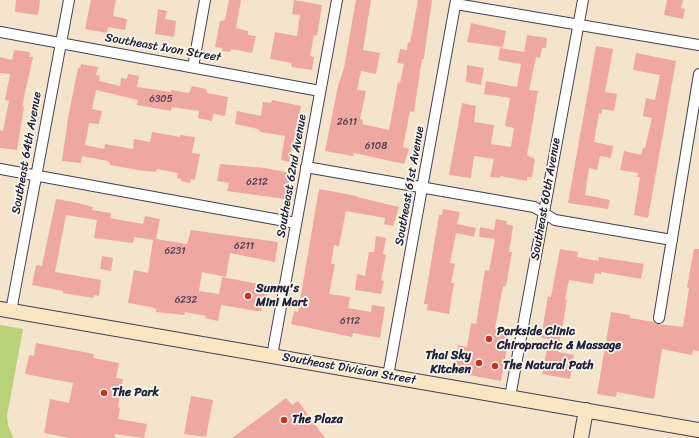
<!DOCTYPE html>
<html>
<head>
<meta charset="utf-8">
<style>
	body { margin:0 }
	canvas { display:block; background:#f5e4cc }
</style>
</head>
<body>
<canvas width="699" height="438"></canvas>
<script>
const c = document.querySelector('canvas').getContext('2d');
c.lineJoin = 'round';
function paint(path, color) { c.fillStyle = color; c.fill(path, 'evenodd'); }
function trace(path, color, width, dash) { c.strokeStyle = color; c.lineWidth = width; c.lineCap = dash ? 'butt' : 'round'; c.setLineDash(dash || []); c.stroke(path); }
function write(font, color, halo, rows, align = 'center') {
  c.font = font + ' Sriracha,sans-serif'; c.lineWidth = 3.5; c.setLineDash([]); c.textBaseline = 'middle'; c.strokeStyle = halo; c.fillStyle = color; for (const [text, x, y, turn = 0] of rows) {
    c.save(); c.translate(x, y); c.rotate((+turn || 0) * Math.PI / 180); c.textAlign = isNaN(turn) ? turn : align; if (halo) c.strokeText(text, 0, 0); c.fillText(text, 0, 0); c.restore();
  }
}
paint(new Path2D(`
	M0,325l23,4 -16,87 1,9 5,13h-13z`), '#b7d278');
paint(new Path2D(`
	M16,0h24l-2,15 -23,-3z
	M91,0h25l-3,16 14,3 -2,11 -17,-3 -1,6 -22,-4z
	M229,0h12l-5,28 12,3v4l8,1 -4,17 -21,-4 -1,3 -8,-1v-3l-7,-1 5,-26 5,-1z
	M294,0l28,5 -5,31 -3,-1 -4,21 4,1 -2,13 -21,-3 1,-4 -22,-4 5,-27 22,4 3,-21 -8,-1z
	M356,0h15l-8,50 17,3 -4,21 -15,-3 -4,19 9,1 -6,28 3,1 -1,4 27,6 9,-48 2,1 4,-19 -7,-1 3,-14 7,1 1,-8 2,1 8,-43h14l-7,50 -1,9h-2l-8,53 -4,-1 -7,36 6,2 -5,15 -50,-11 -1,3 -28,-5 13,-65 6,-18z
	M667,0h16l-2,8 4,1 -2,10 -19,-4z
	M158,9l9,2 -2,8 11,2 -2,16 -19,-3z
	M471,23l35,8 -3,16 -36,-5z
	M527,35l20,3 -1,10h-4l-2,10 -4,-1 -7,33 9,1 -11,64 8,4 -3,18h-5v4l-27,-5v2l-10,-1 4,-18 -20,-3 -3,22 -22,-3 13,-72 14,3 -2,16 20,3 -3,19 20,3 3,-19 -9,-2 5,-28 -26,-4 2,-13 31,6 4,-23 -23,-4 2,-12 24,4z
	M596,46l17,3 -8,43 12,2 -3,17 -12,-2v5l-3,-1 -5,29 19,4 -2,12 -11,-2 -3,14 -8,-2 -4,27 25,5 -2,9 -40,-6z
	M14,50l16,2 -1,5h4l-11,49 2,1 -7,43 -17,-2v-18l3,1 6,-30 -4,-1 5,-26 -10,-1v-16l12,3z
	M636,53l40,8 -28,157 -14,-3 6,-38h-3l1,-4 -18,-3 4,-19 17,4 2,-7h2l7,-30 -9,-2 3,-18 9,2 5,-25 -27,-5z
	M81,64l17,3 -2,8 4,1 -1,5 21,5 1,-8 6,1 1,-5 11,2 -2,11 34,5v-2l18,3 3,-7 14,3 1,4 21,4 -3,19 -12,-2 -1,7 -14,-3 1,-7 -27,-4 -1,4 -34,-6 1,-5 -42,-10 -4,19 10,2 -3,13 -10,-1 -4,22 19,4 1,-5 28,5 1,-10 16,3 2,-10 28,5v-2l15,2 -3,16 8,1 -5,26 -4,-1 -1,4 -9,-2v-2l-4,-1 1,-5 -21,-4 -1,3 -18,-2 -28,-5v-2l-3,-2 -25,-5 -1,7 -19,-2 6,-43 10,-50h2z
	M467,65l17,3 -3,17 -15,-3z
	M272,100l29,6 -12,56 -8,-2 4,-24 -24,-4 -3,-3 -23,-5 2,-13 24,5 2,-14 8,1z
	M220,164l45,4 25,5 -5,26 -58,-8 2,-8 -12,-2z
	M319,189l38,7v1l42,10 -6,19 -9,-2 1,-6 -39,-7 -7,35 -5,-1 -3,19h4l-6,30 21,3 -2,11 23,4 1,-7 13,2 -5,31 -27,-5 -1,4 -61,-13 3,-13 4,1z
	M56,199l22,4 15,4 -1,3 19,3 -1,5 33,6 2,-8 15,3 -4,20 31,5 4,-14 87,12 -3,20 -45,-9 -4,24 -24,-5 -3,19 20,3 3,-17 47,9 -4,22 -3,-1 -1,4h-5l-35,-6 -3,16 -13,-3 1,-2 -21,-4 -1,3 -28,-3v-3l-5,-2 -23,-4 6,-33 14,3 5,-33 -19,-3 -1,6 -39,-5 3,-18 -31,-5 -11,57 46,8 -2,16 -5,-1 -1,3 -30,-5v-2l-31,-6 4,-20 6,1z
	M443,209l17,3 -3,12 19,4 -2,9 -18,-4 -6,30 5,1 -4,19h3l-5,31 -22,-4 1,-6h-4l15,-89h3z
	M496,219l11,2 -1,3 7,2 -4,26h3l-6,34h-3l-8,42 15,2 -9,51 -48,-9 5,-27 9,2 4,-24 5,1 9,-54 4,1 6,-32 -16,-2 1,-10 14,3z
	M376,236l10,2 -3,16 3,1 -5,25 3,1 -3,13 -26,-4 2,-16 8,2 4,-24h5z
	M560,249l18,3 -1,5 21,4 1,-4 45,7 -3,15 -40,-7v2l-6,-1 -2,11 -24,-4 -4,19 2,1 -9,52 16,3 -4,24 -28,-5 7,-35 -8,-1 7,-42 3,1z
	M694,249h5v102l-6,-1 -1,5 -30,-6 -8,50 -37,-7 -1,5 -19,-3 14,-82 19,3v3l24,4 4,2 25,3 6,-39 -2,-1z
	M102,256l11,2 -2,13 -11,-2z
	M36,343l58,11 -1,4 26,5 -3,15 7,1 -5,28 2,1 -2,11 29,5 -3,14 -29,-4v4h-46l-25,-5 6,-34 19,4 4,-20 -48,-9 4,-19 5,1z
	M191,396l22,4 -7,37 -22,-3z
	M286,398l6,7 6,-4 27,37h-93z`), '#efa7a2');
const minor = new Path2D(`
	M456,4l243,41
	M0,32l320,59
	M193,67l12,-67
	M306,167l228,40 21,13 117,20
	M0,169l296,54
	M11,311l58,-311
	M659,318l40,-244
	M272,356l65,-356
	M388,376l68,-376
	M510,397l73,-397`);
const secondary = new Path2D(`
	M0,309l699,121
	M581,438l5,-28`);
trace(minor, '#423f51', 12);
trace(secondary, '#423f51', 16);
trace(minor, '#fff', 10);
trace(secondary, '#f9e7c3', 14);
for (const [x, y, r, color] of [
	[248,296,4,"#c8321e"],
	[489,339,4,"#c8321e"],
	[479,363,4,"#c8321e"],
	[495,366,4,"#c8321e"],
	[104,393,4,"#c8321e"],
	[284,420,4,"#c8321e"]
]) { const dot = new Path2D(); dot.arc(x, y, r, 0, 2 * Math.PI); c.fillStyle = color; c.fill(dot); trace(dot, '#fbf7ec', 1.5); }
write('10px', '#554355', null, [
	["6305",161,99],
	["2611",347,122],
	["6108",376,146],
	["6212",257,182],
	["6211",244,246],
	["6231",175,251],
	["6232",186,300],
	["6112",350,321]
]);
write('12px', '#22223b', '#fbf7ec', [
	["Southeast Ivon Street",163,48,10],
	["Southeast 64th Avenue",27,153,-80],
	["Southeast 62nd Avenue",292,176,-80],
	["Southeast 61st Avenue",410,186,-80],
	["Southeast 60th Avenue",546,199,-80],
	["Southeast Division Street",349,369,10]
]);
write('bold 12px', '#22223b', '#fbf7ec', [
	["Sunny's",256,289],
	["Mini Mart",256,303],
	["Parkside Clinic",497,332],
	["Chiropractic & Massage",497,346],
	["Thai Sky",471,356,"right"],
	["Kitchen",471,370,"right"],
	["The Natural Path",503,366],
	["The Park",112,393],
	["The Plaza",292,420]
], 'left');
</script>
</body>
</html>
